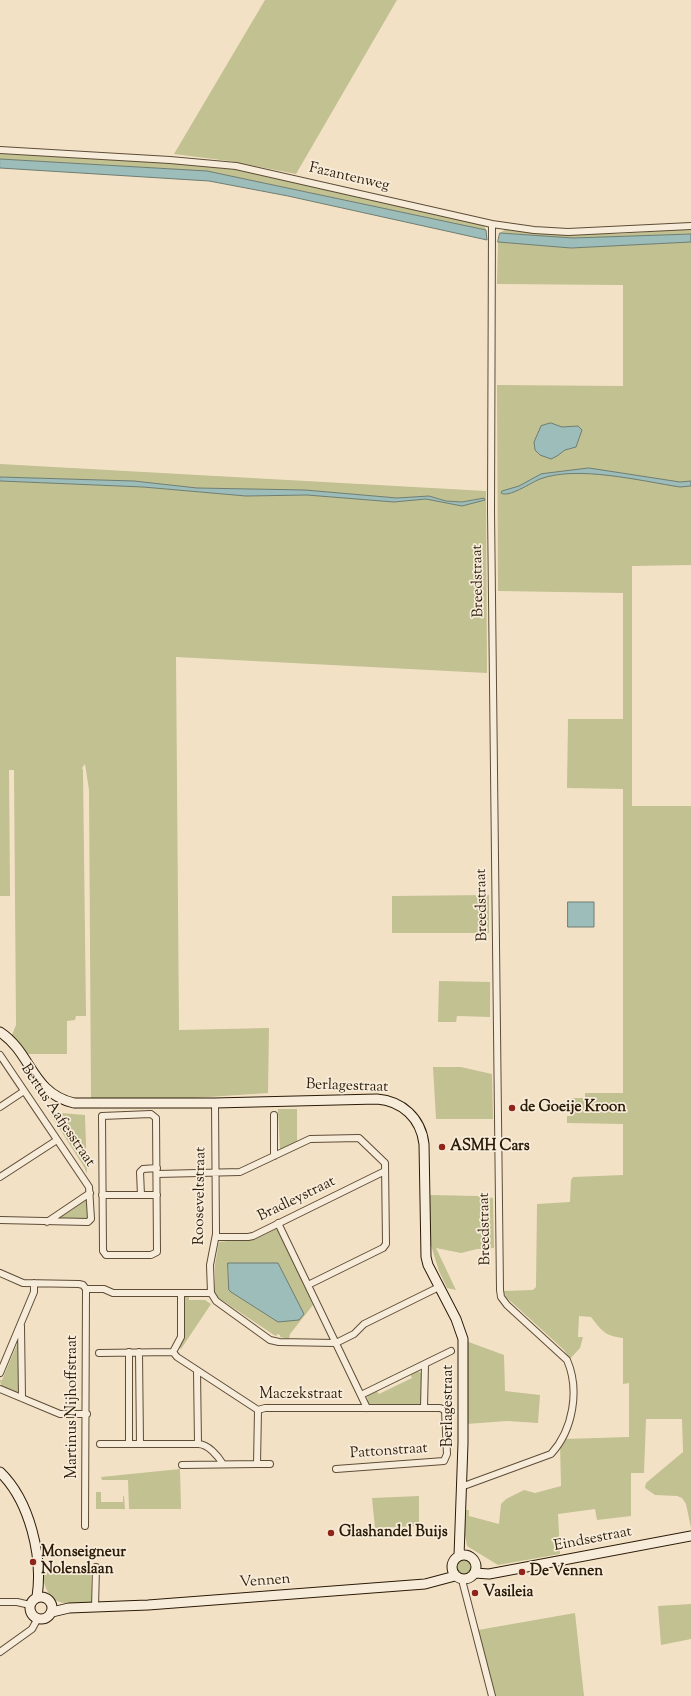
<!DOCTYPE html>
<html>
<head>
<meta charset="utf-8">
<style>
	body { margin:0 }
	canvas { display:block; background:#f3e1c6 }
</style>
</head>
<body>
<canvas width="691" height="1696"></canvas>
<script>
const c = document.querySelector('canvas').getContext('2d');
c.lineJoin = 'round';
function paint(path, color) { c.fillStyle = color; c.fill(path, 'evenodd'); }
function trace(path, color, width, dash) { c.strokeStyle = color; c.lineWidth = width; c.lineCap = dash ? 'butt' : 'round'; c.setLineDash(dash || []); c.stroke(path); }
function write(font, color, halo, rows, align = 'center') {
  c.font = font + ' "Sorts Mill Goudy",serif'; c.lineWidth = 3.5; c.setLineDash([]); c.textBaseline = 'middle'; c.strokeStyle = halo; c.fillStyle = color; for (const [text, x, y, turn = 0] of rows) {
    c.save(); c.translate(x, y); c.rotate((+turn || 0) * Math.PI / 180); c.textAlign = isNaN(turn) ? turn : align; if (halo) c.strokeText(text, 0, 0); c.fillText(text, 0, 0); c.restore();
  }
}
paint(new Path2D(`
	M265,0h132l-101,174 -67,-13 -55,-7z
	M0,153l172,9 47,5 52,9 213,48 2,6 -279,-59 -207,-12z
	M506,229l53,5h58l74,-5v5l-118,4 -73,-5z
	M498,242l73,6 120,-6v323l-59,1v240h59v722l-5,-24 -4,-6 -5,-2 -22,-1 -10,-7 1,-5 37,-31 -1,-33h-36l-2,54h-13v43l-34,4 -2,-11 -37,5 2,40 -62,11 -31,-19 -4,-22 2,-3v-11h4v6l30,8 2,-20 5,-5 18,-9 11,3 26,-7 -1,-42 4,-5 65,-2v-54l-6,1v-46c-18,-2 -21,-7 -32,-21l-12,-1 -1,21h5l-3,11 -10,11 -6,-9 -57,-52 -4,-7 30,-1 3,-3 1,-83 33,-2 1,-22 2,-3 50,-2v-51l-56,-1v-7h3l1,-18h14v-5h38v-304l-56,-1 1,-69h55v-126l-125,-2 -1,-206 126,1v-101l-126,-1z
	M0,464l486,27 1,182 -311,-16 3,373 90,-2 -1,65 -89,6h-88l-2,-309 -4,-26 -3,4 1,2 3,246h-10l-1,4 -8,1v33h-42l-13,-19 4,-10 -2,-255h-5l1,126h-10v-415l143,6 103,9 61,-1 87,7 32,-3 36,7 21,-8 -21,4 -16,-1 -17,-5 -32,2 -92,-8 -108,-2 -63,-7 -134,-4z
	M489,895v38h-97v-37z
	M439,981l51,1v35l-33,-1 -1,6h-18z
	M433,1067h28l31,7 1,45h-57z
	M278,1109h19v33l-17,8z
	M49,1112l36,3 2,59 -3,-7z
	M428,1195l52,1 13,2 1,50 -17,1 -16,4 -25,-5 20,42 -9,-2 -8,-17 -9,-29z
	M84,1199h4v19l-5,2 -1,-2 -20,1 -1,-3 4,-4 1,2 19,-13z
	M276,1229l4,3 33,73 -23,29 -1,5 -9,-2v-2l-3,-1v2l-3,-1 -57,-38 -2,-3v-29l4,-23 35,-4 1,1zM228,1263l44,55 -43,-28z
	M186,1296h3v4h16l6,4 -30,45 -2,-2 5,-9 -1,-40z
	M17,1340h3v50l-3,3 -16,-7 -1,-6h2l16,-38z
	M466,1341l38,14 1,36 35,4 -2,28 -31,-2 -41,3z
	M417,1370l5,4v27l-3,4h-48l-3,-2 -1,-8 9,-5 3,4 33,-16 -2,-4z
	M180,1469l1,40h-52l-1,-29h-26l-1,-3z
	M96,1492h5v10h22v-6h1l1,13h-29z
	M419,1496v30l-44,2 -3,-30z
	M456 1567a8 8 0 1 1 16 0a8 8 0 1 1-16 0Z
	M42,1572l49,1 1,31c-30,0 -45,3 -50,-32z
	M691,1604v35l-30,6 -3,-39z
	M575,1613l9,83h-88l-18,-66z`), '#c1c191');
const water = new Path2D(`
	M0,159l207,12 279,59 1,10 -199,-44 -79,-15 -209,-13z
	M500,233l73,5 118,-4v8l-120,6 -73,-6z
	M551,423l11,4 16,-1 4,4 -6,17 -11,3 -8,6 -6,3 -11,-4 -5,-5 -1,-8 7,-16z
	M589,468l91,14 11,-1v5l-11,1c-39,-6 -103,-22 -140,-8 -10,4 -31,19 -39,14l1,-2 17,-5 22,-12z
	M0,477l134,4 63,7 108,2 92,8 32,-2 17,5 16,1 22,-4 1,2 -23,6 -36,-7 -32,3 -87,-7 -61,1 -103,-9 -143,-6z
	M568,902h26v25h-26z
	M228,1263h50l26,51 -5,6 -21,2 -47,-30 -2,-2z`);
paint(water, '#9cbdb9');
trace(water, '#6f7d72', 1);
const street = new Path2D(`
	M0,150l170,10 66,6 256,58 42,6 34,2 123,-6
	M0,1055l89,132 2,32 -3,3 -88,-2
	M215,1103l1,131 -6,31 1,28 5,8 54,39 9,2 57,1 18,-9 10,-10 75,-37
	M0,1107l24,-16
	M151,1114l5,4 1,134 -6,3h-45l-3,-4 -1,-135z
	M274,1115v41
	M157,1174l83,-2 70,-33 49,-1 26,25 1,81 -3,4 -75,37
	M0,1177l57,-37
	M102,1195h55
	M141,1195l-1,-23 3,-3 14,-1
	M47,1222l43,-29
	M278,1223l89,185
	M216,1237h32l5,-1 132,-65
	M0,1273l23,10 56,1 4,1 3,4
	M86,1289h18l9,4h98
	M21,1326l1,72
	M129,1352v92
	M139,1352l1,92
	M173,1352l4,5 81,53 7,-2h175l5,2 2,44 -3,7 -108,8
	M99,1353l74,-1 8,-15v-44
	M0,1373l34,-81v-9
	M0,1389l60,25h27
	M361,1395l90,-44
	M424,1408l1,-44
	M100,1444h98l-1,-73
	M198,1444c10,0 20,12 25,20
	M257,1464h13
	M182,1465l75,-1 1,-54
	M461,1487l90,-33c22,-24 29,-64 16,-94l-60,-55 -6,-8 -1,-7 -9,-779 1,-287
	M85,1526l1,-237
	M462,1580l30,116
	M0,1602h17l13,3
	M95,1608l1,-41
	M0,1652l32,-23 6,-11`);
const secondary = new Path2D(`
	M0,1032c32,21 31,61 74,71h141l162,-4c25,2 44,19 47,45l2,113 2,8 28,54 7,20v104l-4,113
	M0,1472c30,29 43,85 37,125
	M452 1567a12 12 0 1 1 24 0a12 12 0 1 1-24 0Z
	M475,1573l14,1 202,-38
	M30 1608a11 11 0 1 1 22 0a11 11 0 1 1-22 0Z
	M52,1612l17,-4 79,-3 277,-21 30,-8`);
trace(street, '#5e4d37', 8);
trace(secondary, '#2c1c07', 11);
trace(street, '#f7ecda', 6);
trace(secondary, '#f7ecda', 9);
for (const [x, y, r, color] of [
	[512,1108,4,"#8f2418"],
	[442,1147,4,"#8f2418"],
	[331,1533,4,"#8f2418"],
	[33,1562,4,"#8f2418"],
	[522,1572,4,"#8f2418"],
	[475,1593,4,"#8f2418"]
]) { const dot = new Path2D(); dot.arc(x, y, r, 0, 2 * Math.PI); c.fillStyle = color; c.fill(dot); trace(dot, '#f7ecda', 1.5); }
write('15px', '#2c1c07', '#f7ecda', [
	["Fazantenweg",349,178,13],
	["Breedstraat",479,581,-91],
	["Breedstraat",483,905,-91],
	["Berlagestraat",347,1087,2],
	["Bertus Aafjesstraat",57,1116,56],
	["Rooseveltstraat",201,1196,-89],
	["Bradleystraat",297,1200,-26],
	["Breedstraat",486,1229,-91],
	["Maczekstraat",301,1395],
	["Berlagestraat",449,1406,-90],
	["Martinus Nijhoffstraat",73,1407,-90],
	["Pattonstraat",389,1452,-4],
	["Eindsestraat",593,1540,-11],
	["Vennen",265,1582,-4]
]);
write('bold 15px', '#2c1c07', '#f7ecda', [
	["de Goeije Kroon",520,1108],
	["ASMH Cars",450,1147],
	["Glashandel Buijs",339,1533],
	["Monseigneur",41,1553],
	["Nolenslaan",41,1570],
	["De Vennen",530,1572],
	["Vasileia",483,1593]
], 'left');
</script>
</body>
</html>
